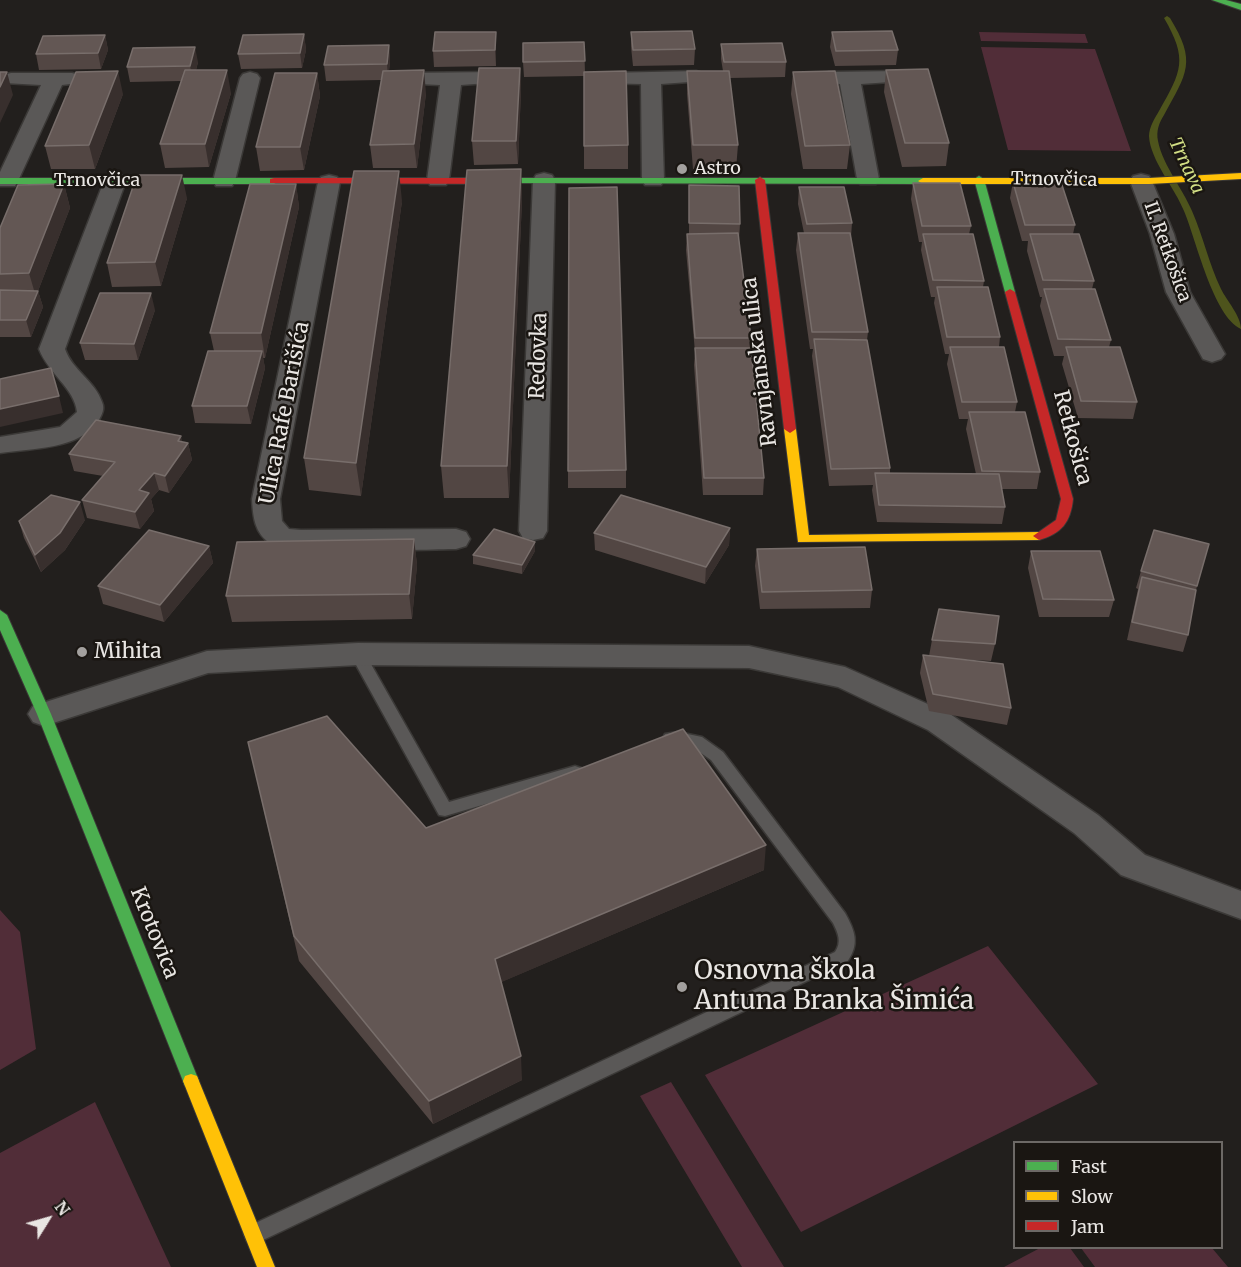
<!DOCTYPE html>
<html>
<head>
<meta charset="utf-8">
<style>
	body { margin:0 }
	#map { position:relative; width:1241px; height:1267px; overflow:hidden; background:#221f1d; font-family:Merriweather,serif }
	canvas { display:block }
	.legend { position:absolute; left:1013px; top:1141px; width:210px; height:108px; box-sizing:border-box; background:#1a1612; border:2px solid #6d6966; margin:0; padding:8px 10px; list-style:none; font-size:18px; color:#e9e6e3 }
	.legend li { display:flex; align-items:center; gap:12px; height:30px }
	.legend b { width:30px; border:2px solid #6d6966 }
	.north { position:absolute; left:18px; top:1189px; width:60px; height:60px; -webkit-text-stroke:4px #1a1612; paint-order:stroke; rotate:53deg; font-size:16px; font-weight:700; line-height:24px; text-align:center; color:#e9e6e3 }
	.north::after { content:''; display:block; margin:auto; width:21px; height:27px; background:#e9e6e3; clip-path:polygon(50% 0,100% 100%,50% 72%,0 100%) }
</style>
</head>
<body>
<div id="map">
<canvas width="1241" height="1267"></canvas>
<ul class="legend">
<li><b style="height:8px;background:#4caf50"></b>Fast</li>
<li><b style="height:8px;background:#ffc107"></b>Slow</li>
<li><b style="height:8px;background:#c62828"></b>Jam</li>
</ul>
<div class="north">N</div>
</div>
<script>
const c = document.querySelector('canvas').getContext('2d');
c.lineJoin = 'round';
function paint(path, color) { c.fillStyle = color; c.fill(path, 'evenodd'); }
function trace(path, color, width, dash) { c.strokeStyle = color; c.lineWidth = width; c.lineCap = dash ? 'butt' : 'round'; c.setLineDash(dash || []); c.stroke(path); }
function write(font, color, halo, rows, align = 'center') {
  c.font = font + ' Merriweather,serif'; c.lineWidth = 5; c.setLineDash([]); c.textBaseline = 'middle'; c.strokeStyle = halo; c.fillStyle = color; for (const [text, x, y, turn = 0] of rows) {
    c.save(); c.translate(x, y); c.rotate((+turn || 0) * Math.PI / 180); c.textAlign = isNaN(turn) ? turn : align; if (halo) c.strokeText(text, 0, 0); c.fillText(text, 0, 0); c.restore();
  }
}
paint(new Path2D(`
	M979,32l106,2 3,9 -107,-2z
	M981,47l114,2 36,102 -123,-1z
	M0,910l20,22 16,117 -36,21z
	M988,946l110,138 -297,148 -96,-157z
	M671,1082l113,185h-42l-102,-171z
	M95,1102l76,165h-171v-114z
	M1040,1248h30l14,19h-80z
	M1081,1248h131l16,19h-133z`), '#512d38');
paint(new Path2D(`
	M1167,16l3,2c27,44 17,55 -6,97 -5,8 -8,16 -6,26 5,25 24,46 34,70 11,25 17,53 29,78 6,12 20,27 20,40 -28,-13 -45,-90 -57,-118 -9,-23 -34,-51 -35,-75 0,-9 6,-18 10,-25 23,-40 29,-52 5,-93z`), '#4e541c');
const lane = new Path2D(`
	M358,649l5,1 86,152 126,-36 6,2 2,4 -2,4 -136,40 -6,-1 -89,-161z
	M678,732l24,5 21,15 122,161c10,18 15,31 2,49l-586,279 -7,3 -7,-3 -3,-7 3,-7 588,-275c7,-10 3,-19 -2,-29l-122,-163 -20,-14 -26,-4 -2,-4 2,-4z`);
const street = new Path2D(`
	M696,71l7,2 3,4 -3,4 -42,3 3,96 -3,5h-16l-3,-5 -1,-96 -42,-1 -3,-4 3,-4 7,-2z
	M898,71l7,2 3,4 -3,4 -44,3 18,95 -3,5h-16l-3,-5 -17,-95 -18,-2 -3,-4 3,-4 7,-2z
	M250,72l7,2 3,4 -25,103 -3,5h-16l-3,-5 27,-103 3,-4z
	M495,72l7,2 3,4 -3,4 -41,3 -12,95 -3,5h-16l-3,-5 13,-95 -44,-2 -3,-4 3,-4 7,-2z
	M11,73h61l7,2 3,4 -3,4 -17,2 -44,96 -3,5h-15v-14l41,-87 -37,-2 -3,-4 3,-4z
	M544,173l8,2 3,5 -8,351 -4,7 -10,2 -10,-2 -4,-7 14,-351 3,-5z
	M115,174l8,2 3,5 -61,168c7,21 30,32 37,53 3,7 0,12 -3,18 -19,30 -67,28 -99,33v-16l60,-10 17,-15c-2,-23 -29,-39 -38,-63l65,-168 3,-5z
	M1141,174l8,2 3,5 22,53 16,58 35,62 -4,5 -9,3 -9,-3 -37,-67 -16,-58 -20,-53 3,-5z
	M329,175l8,2 3,5 -60,317 2,22 7,8 12,1 155,-1 10,3 4,7 -4,7 -10,3c-31,0 -165,7 -185,-5 -17,-11 -18,-28 -19,-45l66,-317 3,-5z
	M358,643l391,3 96,21 105,47 148,101 47,40 96,36v28l-120,-44 -47,-42 -146,-103 -90,-43 -89,-19 -391,-3 -150,8 -164,53 -11,-4 -5,-8 5,-8 174,-55z`);
const fast = new Path2D(`
	M1212,0h14l15,4v6z
	M979,176l5,3 31,113 -1,2h-8l-1,-2 -31,-113z
	M0,178h274l5,3 -5,3h-274z
	M503,178h420l5,3 -5,3 -424,-1v-4z
	M0,610l7,5 44,99 148,367 -2,5 -6,2 -6,-2 -2,-5 -146,-367 -37,-84z`);
const slow = new Path2D(`
	M1241,173v6l-92,5h-226l-5,-3 5,-3h226z
	M790,425l6,4 13,106 230,-3 6,4 -6,4 -241,2 -14,-113z
	M191,1074l6,2 2,5 76,186h-18l-74,-186 2,-5z`);
const jam = new Path2D(`
	M760,177l5,3 31,249 -6,4 -6,-4 -29,-249z
	M274,178h229l5,3 -5,3 -233,-1v-4z
	M1010,289l5,3 58,207c-2,23 -12,35 -34,41l-6,-4 23,-16 5,-21 -56,-207z`);
trace(lane, '#3b3937', 3);
trace(street, '#3b3937', 3);
trace(fast, '#3b3937', 2);
trace(slow, '#3b3937', 2);
trace(jam, '#3b3937', 2);
paint(lane, '#5a5857');
paint(street, '#5a5857');
paint(fast, '#4caf50');
paint(slow, '#ffc107');
paint(jam, '#c62828');
paint(new Path2D(`
	M631,32l64,17 -1,16 -61,1 -2,-19z
	M832,32l66,18 -2,15 -61,1 -5,-19z
	M304,34l2,16 -4,18 -61,1 -3,-15z
	M105,35l3,15 -7,19 -62,1 -3,-16z
	M584,42l1,30 43,73v24h-44v-93l-60,1 -1,-15z
	M721,44l65,18 -1,15 -55,1 8,67 -2,24h-43l-6,-75v-23h36l-2,-12z
	M389,45l1,16 -1,10 37,22 -9,75h-44l-3,-23 11,-65 -55,1 -2,-16z
	M496,47v19l-62,1 -1,-16z
	M198,62l-2,8 35,23 -22,74 -44,1 -5,-24 21,-63 -51,1 -3,-15z
	M520,68l1,22 -3,74 -44,1 -2,-24z
	M886,70l63,73 -3,23 -44,1 -18,-75z
	M793,72l57,73 -3,24h-44l-12,-75z
	M317,73l3,23 -16,74 -44,1 -4,-24z
	M123,94l-28,75h-44l-6,-23z
	M521,169l1,31 -13,298h-65l-3,-32z
	M1013,182l62,43 -2,9 21,47 -2,8 19,51 -2,7 28,55 -4,17 -55,-1 -16,-54 2,-8h-10l-14,-50 2,-9h-2l-13,-46 1,-10h-6l-12,-43z
	M913,183l58,43 -2,8 15,47 -1,6 17,50 -1,10 18,55 -2,10 25,60 -3,17h-35l3,18 -3,17 -125,-2 -5,-32 1,-5 -44,1 -17,-130 1,-7h-3l-14,-99 2,-17h6l-6,-29 1,-17 53,36 -1,14 17,95 -1,8 23,128v5l86,1 -10,-45 2,-10h-9l-12,-55 2,-10h-4l-11,-51 1,-6h-4l-10,-47 1,-8h-3l-8,-43z
	M64,184l6,24 -32,83 5,16 -12,30h-31v-109z
	M296,184l3,23 -34,151h-2l2,10 -14,56 -56,-1 -3,-17 22,-55 -4,-18z
	M689,185l51,39 -1,16 12,98 -1,10 14,130 -1,17h-60l-9,-130 1,-13 -9,-102 1,-16h2z
	M187,198l-26,88 -49,1 -5,-24z
	M402,201l-41,295 -52,-6 -5,-32z
	M155,310l-17,50h-53l-5,-17z
	M182,442l6,1 4,17 -23,33 -10,-3 -8,9 3,12 -14,18 -53,-11 -5,-18 21,-24 -29,-5 -5,-17z
	M626,470v18h-58v-17z
	M85,520l-20,30 -24,22 -17,-34 -5,-17z
	M730,528l-1,17 -24,39 -110,-34 -1,-17z
	M414,539l3,26 -5,54 -180,3 -6,-26z
	M1209,544l-13,46 -8,45 -5,17 -56,-12 11,-51 -2,-1 5,-17z
	M209,546l4,17 -49,59 -61,-18 -5,-18z
	M757,549l115,41 -2,18 -110,1 -5,-43z
	M535,551l-13,23 -49,-10v-9z
	M1031,551l83,49 -5,17h-70l-11,-49z
	M932,640l63,4 -4,17 -35,-2 55,49 -4,17 -78,-14 -9,-38 3,-18 6,1z
	M248,742l178,86 338,42 -263,112 21,98 -89,44 -134,-163z`), '#524643');
paint(new Path2D(`
	M496,32v34l-1,-16z
	M304,34l2,16 -4,18 -2,-15z
	M105,35l3,15 -7,19 -3,-16z
	M389,45l1,16 -2,19 -1,-16z
	M195,47l3,15 -5,19 -3,-15z
	M520,68l1,22 -3,74 -2,-23z
	M227,70l4,23 -22,74 -4,-23z
	M424,70l2,23 -9,75 -3,-24z
	M118,71l5,23 -28,75 -6,-24z
	M7,72l6,23 -13,28v-36z
	M317,73l3,23 -16,74 -4,-23z
	M521,169l1,31 -13,298 -2,-32z
	M399,171l3,30 -41,295 -5,-33z
	M182,175l5,23 -26,88 -6,-24z
	M64,184l6,24 -32,83 5,16 -12,30 -5,-17 10,-23 -7,-24z
	M296,184l3,23 -34,151 -4,-25z
	M151,293l4,17 -17,50 -4,-16z
	M262,351l3,17 -14,56 -4,-18z
	M59,396l4,17 -63,14v-18z
	M181,436l3,13 4,-6 4,17 -23,33 -4,-17 13,-35z
	M154,473l5,17 -8,9 3,12 -14,18 -5,-17 4,-22z
	M80,502l5,18 -20,30 -24,22 -6,-17z
	M730,528l-1,17 -24,39 1,-17z
	M414,539l3,26 -5,54 -3,-25z
	M535,542v9l-13,23v-9z
	M209,546l4,17 -49,59 -4,-17z
	M766,845l-2,25 -267,114 -2,-25z
	M521,1056l1,24 -89,44 -4,-23z`), '#382f2d');
const building = new Path2D(`
	M692,31l3,18 -62,1 -2,-18z
	M892,31l6,19 -62,1 -4,-19z
	M435,32h61l-1,18 -62,1z
	M304,34l-4,19 -62,1 5,-19z
	M105,35l-7,18 -62,1 7,-18z
	M584,42l1,19 -62,1v-19z
	M782,43l4,19h-62l-3,-18z
	M389,45l-2,19 -63,1 4,-19z
	M195,47l-5,19 -63,1 6,-19z
	M479,68h41l-4,73h-44z
	M928,69l21,74h-44l-19,-73z
	M185,70h42l-22,74h-45z
	M424,70l-10,74 -44,1 13,-74z
	M118,71l-29,74 -44,1 31,-74z
	M626,71l2,74 -44,1v-74z
	M687,71h42l9,74h-45z
	M835,71l15,74 -45,1 -12,-74z
	M0,72h7l-7,15z
	M275,73h42l-17,74h-44z
	M521,169l-14,297h-66l26,-296z
	M354,171h45l-43,292 -52,-5z
	M137,175h45l-27,87 -48,1z
	M1013,182h48l14,43h-50z
	M913,183h47l11,43h-49z
	M64,184l-35,89 -29,1v-46l18,-43z
	M250,184h46l-35,149h-51z
	M689,185l50,1 1,38 -51,-1z
	M617,187l9,283 -58,1 1,-283z
	M799,187h45l8,36 -45,1z
	M738,233l13,105h-56l-8,-104z
	M798,233h52l18,99h-56z
	M923,234h50l11,47 -51,-1z
	M1030,234h49l15,47 -51,-1z
	M937,287h51l12,50h-53z
	M1044,289h51l16,51 -53,-1z
	M0,290l38,1 -12,29h-26z
	M100,293h51l-17,51 -54,-1z
	M814,339l53,1 23,128 -59,1z
	M950,347h54l13,55h-55z
	M1066,347h54l17,55 -56,-1z
	M695,348h56l13,130h-60z
	M208,351h54l-15,55h-55z
	M51,368l8,28 -59,13v-30z
	M969,412h56l15,60 -58,-1z
	M96,420l85,16 -3,5 10,2 -23,33 -11,-3 -15,17 10,3 -14,19 -53,-12 33,-38 -46,-8z
	M875,473l124,1 6,33 -126,-2z
	M51,495l29,7 -20,31 -25,22 -16,-34z
	M621,495l109,33 -24,39 -112,-34z
	M494,529l41,13 -13,23 -49,-10z
	M149,530l60,16 -49,59 -62,-19z
	M1154,530l55,14 -12,42 -56,-15z
	M414,539l-5,55 -183,2 11,-54z
	M865,547l7,43 -110,2 -5,-43z
	M1031,551h69l14,49 -71,-1z
	M1142,577l54,13 -8,45 -56,-13z
	M939,609l60,7 -4,28 -63,-4z
	M923,655l80,9 8,44 -78,-14z
	M327,716l99,112 257,-99 83,116 -271,114 26,97 -92,45 -135,-165 -46,-194z`);
paint(building, '#635754');
trace(building, '#786e6b', 1.5);
for (const [x, y, r, color] of [
	[682,169,6,"#a3a09e"],
	[82,652,6,"#a3a09e"],
	[682,987,6,"#a3a09e"]
]) { const dot = new Path2D(); dot.arc(x, y, r, 0, 2 * Math.PI); c.fillStyle = color; c.fill(dot); trace(dot, '#1a1612', 2); }
write('italic 18px', '#d1dd84', '#1a1612', [
	["Trnava",1186,166,65]
]);
write('18px', '#e9e6e3', '#1a1612', [
	["Astro",694,169]
], 'left');
write('18px', '#e9e6e3', '#1a1612', [
	["Trnovčica",1054,180,1],
	["Trnovčica",97,181],
	["II. Retkošica",1167,252,70]
]);
write('21px', '#e9e6e3', '#1a1612', [
	["Redovka",539,356,-88],
	["Ravnjanska ulica",760,362,-97],
	["Ulica Rafe Barišića",285,413,-79],
	["Retkošica",1072,438,75],
	["Krotovica",154,933,68]
]);
write('21px', '#e9e6e3', '#1a1612', [
	["Mihita",94,652]
], 'left');
write('26px', '#e9e6e3', '#1a1612', [
	["Osnovna škola",694,972],
	["Antuna Branka Šimića",694,1002]
], 'left');
</script>
</body>
</html>
